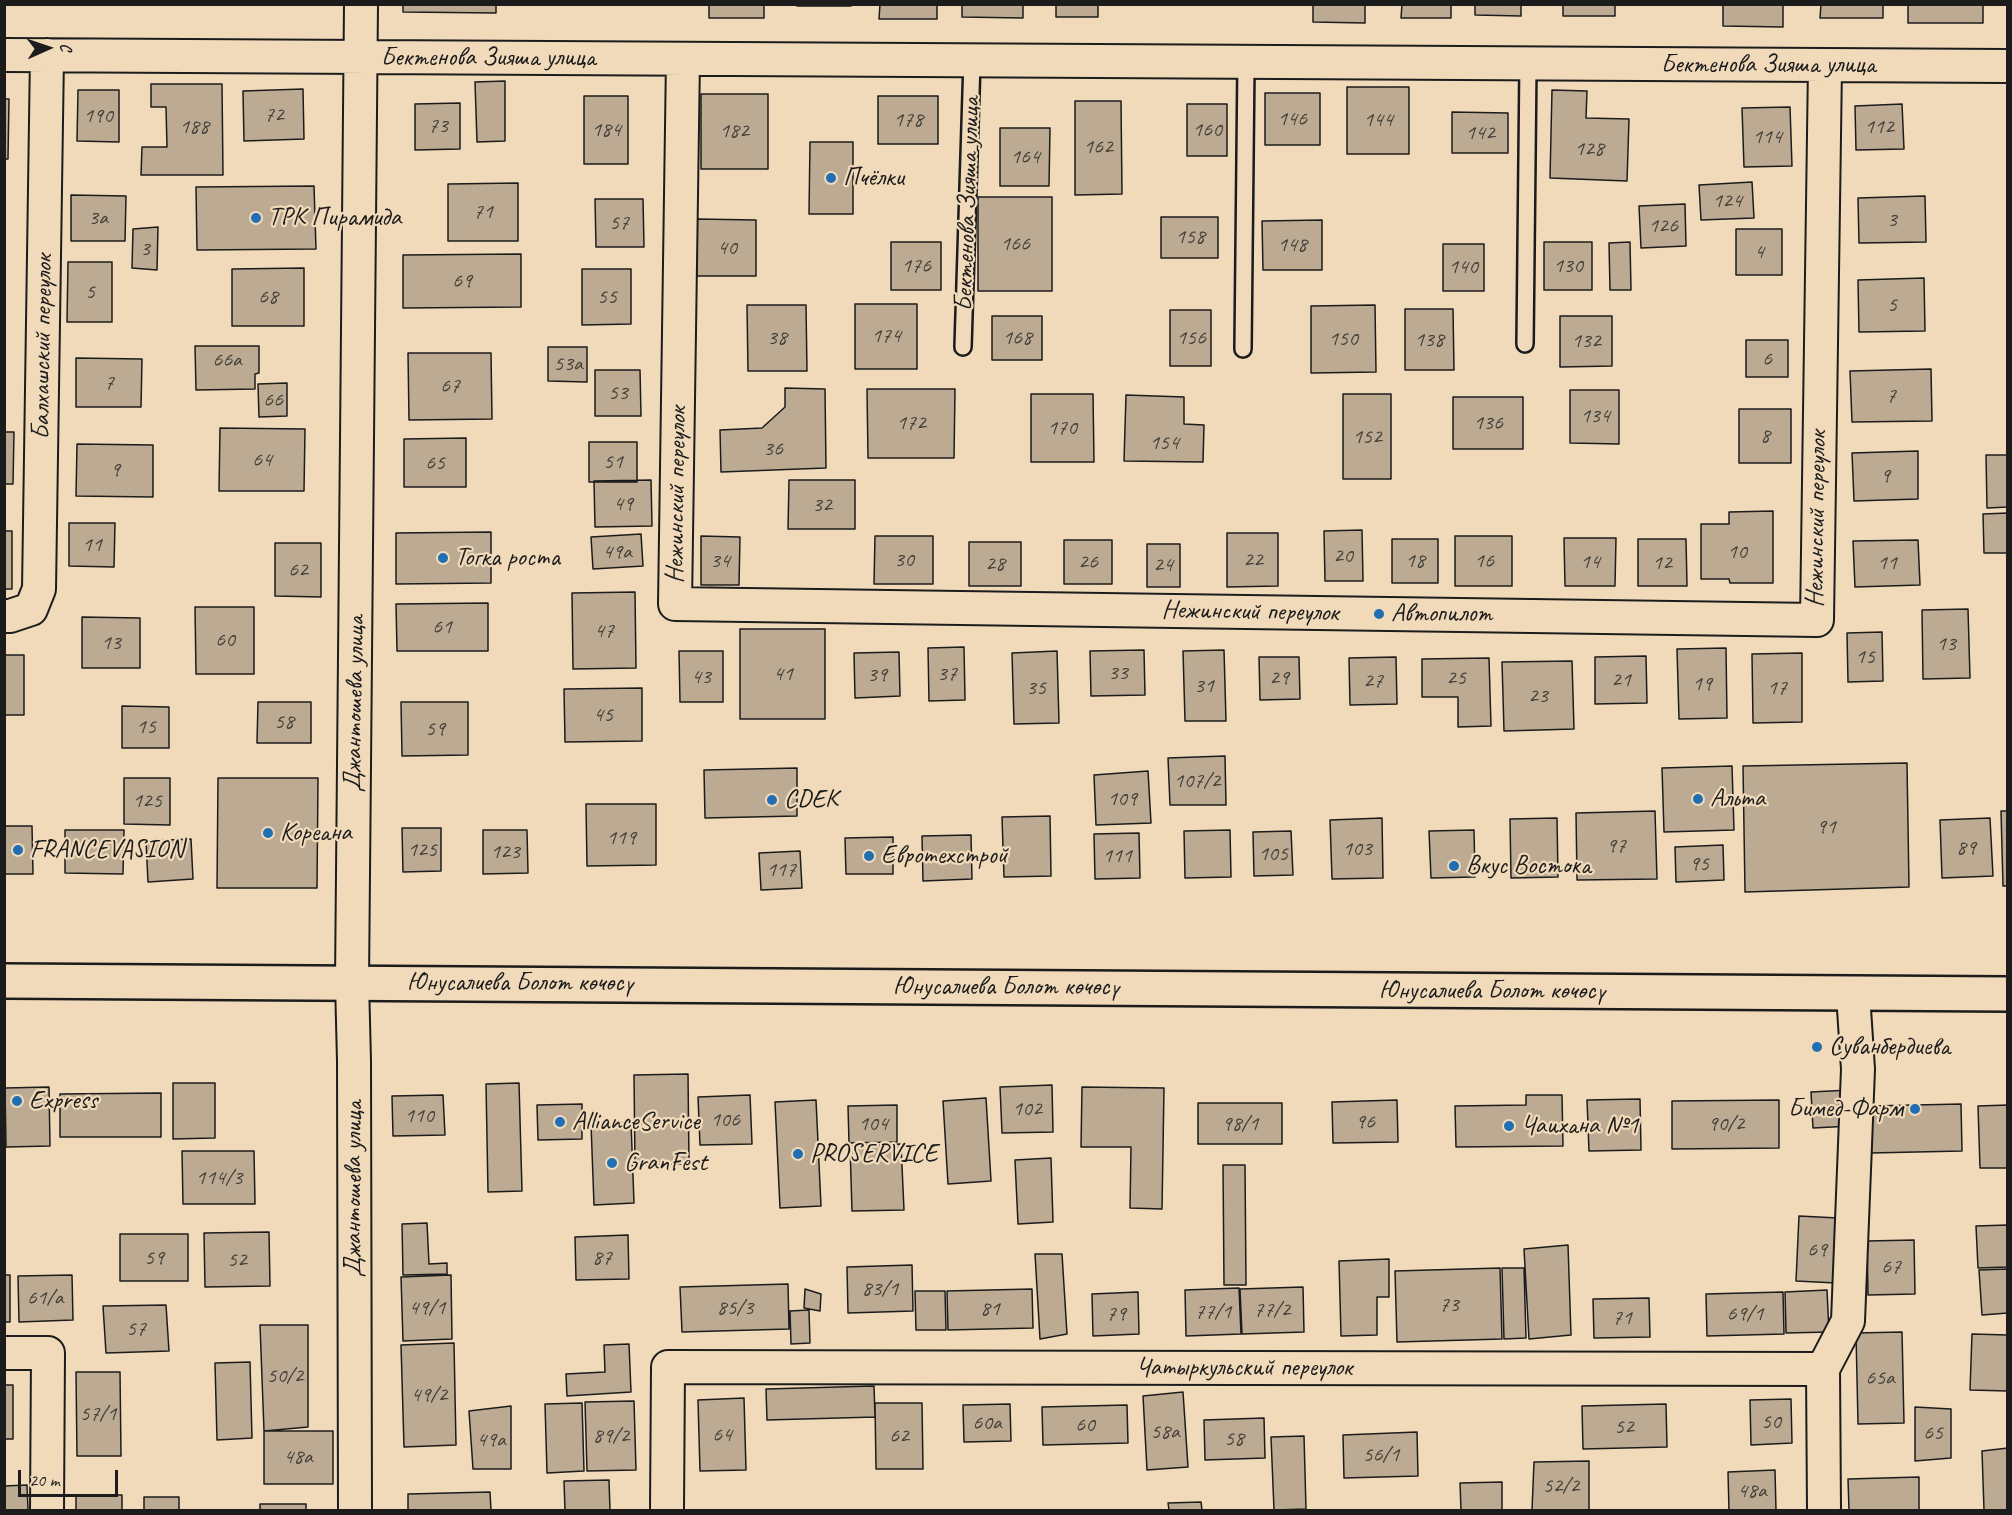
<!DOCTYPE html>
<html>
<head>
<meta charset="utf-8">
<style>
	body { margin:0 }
	#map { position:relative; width:2012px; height:1515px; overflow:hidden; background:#f1daba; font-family:Caveat,sans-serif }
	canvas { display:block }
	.frame { position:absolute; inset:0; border:6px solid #1c1c1c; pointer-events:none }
	.north { position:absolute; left:18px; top:18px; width:60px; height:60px; -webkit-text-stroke:4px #f1daba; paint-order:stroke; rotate:87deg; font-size:16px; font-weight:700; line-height:24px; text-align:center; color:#1c1c1c }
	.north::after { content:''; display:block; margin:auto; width:21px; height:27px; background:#1c1c1c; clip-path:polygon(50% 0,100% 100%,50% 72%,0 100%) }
	.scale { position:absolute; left:18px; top:1470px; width:100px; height:27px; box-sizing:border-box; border:3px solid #1c1c1c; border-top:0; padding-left:8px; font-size:18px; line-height:21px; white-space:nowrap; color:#1c1c1c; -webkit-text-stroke:4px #f1daba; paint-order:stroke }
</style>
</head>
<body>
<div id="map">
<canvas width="2012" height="1515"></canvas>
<div class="frame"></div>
<div class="north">С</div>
<div class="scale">20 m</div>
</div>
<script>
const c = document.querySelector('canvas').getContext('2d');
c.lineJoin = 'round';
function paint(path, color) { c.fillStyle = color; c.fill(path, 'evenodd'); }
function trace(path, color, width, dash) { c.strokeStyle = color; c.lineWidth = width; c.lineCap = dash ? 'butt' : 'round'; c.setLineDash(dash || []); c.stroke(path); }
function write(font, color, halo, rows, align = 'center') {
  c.font = font + ' Caveat,sans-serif'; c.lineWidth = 4.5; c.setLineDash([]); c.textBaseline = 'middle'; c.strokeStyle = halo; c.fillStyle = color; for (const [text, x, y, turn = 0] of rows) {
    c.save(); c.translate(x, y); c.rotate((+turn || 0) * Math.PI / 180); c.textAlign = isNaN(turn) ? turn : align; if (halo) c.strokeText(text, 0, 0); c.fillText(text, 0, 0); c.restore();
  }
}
const building = new Path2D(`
	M403,4h93v9l-93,-1z
	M709,4h55v14h-55z
	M797,4h54v2h-54z
	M880,4h57v15h-58z
	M962,4h61v14l-61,-1z
	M1056,4h42v13h-42z
	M1313,4h52v19l-52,-1z
	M1402,4h49v14h-50z
	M1475,4h46v12l-46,-1z
	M1563,4h52v12h-52z
	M1723,4h60v23l-60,-1z
	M1821,4h62v14h-63z
	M1908,4h75v19h-75z
	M505,81v60l-28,1 -2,-60z
	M151,84h71l1,91h-82l1,-28h25l-1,-40h-15z
	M1347,87h62v67h-62z
	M303,89l1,50 -60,2 -1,-50z
	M78,90h41v52l-42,-1z
	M1552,90l35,1 -1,27 43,1 -2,62 -77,-3z
	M1265,93h55v52h-55z
	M701,94h67v75h-67z
	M584,96h44v68h-44z
	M878,96h60v48h-60z
	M4,99h5l-1,60h-4z
	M1075,101h46l1,93 -47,1z
	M460,103v46l-45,1v-46z
	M1187,104h40v52h-40z
	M1902,104l2,45 -48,1 -1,-44z
	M1790,107l2,59 -48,1 -2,-59z
	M1452,112l56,1v40h-56z
	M1000,128h50l-1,58h-49z
	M810,142h43v72h-44z
	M1752,182l2,36 -53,2 -2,-35z
	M518,183v58h-70v-57z
	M314,186l2,63 -119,1 -1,-63z
	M71,195l55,1 -1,45h-54z
	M1925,196l1,46 -67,1 -1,-45z
	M978,197h74v94h-74z
	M595,199h48l1,48h-48z
	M1685,204l1,42 -45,2 -2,-42z
	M1161,217h57v41h-57z
	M697,219l59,1v56h-59z
	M1322,220v50h-59l-1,-49z
	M158,227l-1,43 -25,-2 1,-39z
	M1736,229h46v46h-46z
	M891,242h50v48h-50z
	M1544,242h48v48h-48z
	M1630,242l1,48h-21l-1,-47z
	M1443,244h41v47h-41z
	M521,254v53l-118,1v-53z
	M68,262h44v60h-45z
	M304,268v58h-72v-57z
	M582,269h49v55l-49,1z
	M1924,278l1,53 -66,1 -1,-52z
	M855,304h62v65h-62z
	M747,305h59l1,66h-59z
	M1375,305l1,67 -65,1v-67z
	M1405,309h48l1,61h-49z
	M1170,310h41v56h-41z
	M992,316h50v44h-50z
	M1560,316h52v50l-52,1z
	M1746,340h42v37h-42z
	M195,346h64v27l-4,1v15l-59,1z
	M548,347h39v35l-39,-1z
	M408,353h83l1,66 -83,1z
	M76,358l66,1 -1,48h-65z
	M1931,369l1,52 -80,1 -2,-51z
	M595,370h45l1,46h-46z
	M287,383v33l-28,1 -1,-33z
	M785,388l40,1 1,79 -105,4 -1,-42 42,-2 23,-21z
	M867,389h88l-1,69h-86z
	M1570,390h49v54l-49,-1z
	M1031,394h62l1,68h-63z
	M1343,394h48v85h-48z
	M1126,395l58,2v27l20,1 -1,37 -79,-1z
	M1453,397h70v52h-70z
	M1739,409h52v54h-52z
	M220,428l85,1 -1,62h-85z
	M4,432h10l-1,52h-9z
	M466,438v49h-62v-48z
	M589,442h48v40h-48z
	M77,444l76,1v52l-77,-1z
	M1918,451v48l-64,2 -2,-48z
	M1986,455h22v52l-21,1z
	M651,480l1,46 -57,1 -1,-46z
	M789,480h66v49h-67z
	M1773,511v72h-43l-1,-4h-28v-55h28v-12z
	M2008,513v40h-24l-1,-39z
	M69,523h46l-1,44 -45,-1z
	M1362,530l1,51h-38l-1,-50z
	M4,531h8v58h-8z
	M491,532v51l-95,1v-51z
	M1227,533h51v53l-51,1z
	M641,534l2,32 -50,3 -2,-32z
	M701,536l39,1 -1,48h-38z
	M875,536h58v48h-59z
	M1455,536h57v50h-57z
	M1564,538h52l-1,48h-50z
	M1392,539h46v44h-46z
	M1638,539h48l1,47h-49z
	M1064,540h48v44h-48z
	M1918,540l2,45 -65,2 -2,-46z
	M969,542h52v44h-52z
	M275,543h46v54l-46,-1z
	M1147,544h33v43h-33z
	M635,592l1,76 -63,1 -1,-76z
	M488,603v48h-91l-1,-47z
	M195,607h59v67h-58z
	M1968,609l2,69 -47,1 -1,-69z
	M82,617l58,1v50h-58z
	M740,629h85v90h-85z
	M1882,632l1,49 -35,1 -1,-49z
	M964,647l1,53 -36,1 -1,-53z
	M1726,648l1,70 -48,1 -2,-70z
	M1144,650l1,45 -54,1 -1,-45z
	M1224,650l2,71h-41l-2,-70z
	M679,651h44v51h-43z
	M1057,651l2,72 -45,1 -2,-71z
	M899,652l1,44 -45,2 -1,-45z
	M1802,653v69l-49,1 -1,-69z
	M4,655h20v60h-20z
	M1646,656l1,47 -52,1v-47z
	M1259,657h40l1,42 -40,1z
	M1396,657l1,47 -47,1 -1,-47z
	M1489,658l2,68 -33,1v-30h-36v-38z
	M1572,661l2,68 -70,2 -2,-69z
	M642,688v53l-77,1 -1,-53z
	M258,702h53v41h-54z
	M401,702h67v53l-66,1z
	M122,706l47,1v41h-47z
	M1225,756l1,49h-56l-2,-47z
	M1907,763l2,124 -164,5 -2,-126z
	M1732,766l2,64 -70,2 -2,-64z
	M797,768v48l-92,2 -1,-48z
	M1148,771l3,52 -55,2 -2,-50z
	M124,778h46v47l-46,-1z
	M218,778h100l-1,110h-100z
	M586,804h70v61l-69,1z
	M1655,811l2,68 -80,1 -1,-67z
	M2001,811h7v75h-5z
	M1050,816l1,60 -47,1 -2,-60z
	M1382,818l1,60 -51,1 -2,-59z
	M1557,818l1,59 -47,1 -1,-59z
	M1990,818l3,58 -51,2 -2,-58z
	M4,826h28l1,48h-29z
	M402,828h39v43l-38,1z
	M65,830h59l-1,44 -58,-1z
	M483,830h44l1,43 -45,1z
	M1230,830l1,47 -46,1 -1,-47z
	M1474,830l1,47 -44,1 -2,-47z
	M1291,831l2,44 -39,1 -1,-44z
	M1139,833l1,45 -45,1 -1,-45z
	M971,835l1,44 -49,2 -1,-45z
	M893,837v37h-47l-1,-36z
	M191,839l2,40 -45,3 -2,-41z
	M1723,845l1,35 -48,2 -1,-35z
	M800,851l2,37 -41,2 -2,-37z
	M688,1074l1,90 -54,1 -1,-90z
	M173,1083h42v55l-42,1z
	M519,1083l3,108 -34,1 -2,-108z
	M1052,1085l1,47 -51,1 -2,-46z
	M49,1087l1,59 -44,1 -1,-59z
	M1082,1087l82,1 -2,121 -32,-1 1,-61h-50z
	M1850,1090l2,36 -39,2 -2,-36z
	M161,1093v44h-101v-43z
	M443,1095l2,40 -52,1 -1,-40z
	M750,1095l2,49 -52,1 -2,-48z
	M1526,1095h36l1,51 -107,1 -1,-41 71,-1z
	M986,1098l5,83 -43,3 -5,-83z
	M1640,1099l1,51 -52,1 -2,-51z
	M816,1100l5,106 -41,2 -5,-106z
	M1397,1100l1,42 -65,1 -1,-41z
	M1779,1100v48l-107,1v-48z
	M1198,1103h84v41h-84z
	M582,1104v35l-44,1 -1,-35z
	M1961,1104l1,47 -92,2 -1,-47z
	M897,1105v37l-48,1 -1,-37z
	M2008,1105v63h-28l-2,-62z
	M631,1122l3,81 -40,2 -3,-81z
	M901,1144l3,66 -52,1 -2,-65z
	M182,1151h72l1,53h-72z
	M1051,1158l2,64 -35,2 -3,-64z
	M1223,1165h22l1,120h-22z
	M1799,1216l39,2 -2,65 -40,-2z
	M427,1223l2,41 18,-1v11l-44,1 -1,-51z
	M2008,1225v42l-30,1 -2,-42z
	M269,1232l1,54 -65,1 -1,-54z
	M120,1234h68v47h-68z
	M628,1235l1,44 -53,1 -1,-43z
	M1914,1240l1,54 -47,1 -1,-54z
	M1568,1245l3,90 -42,4 -5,-90z
	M1035,1254h27l5,80 -27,5z
	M1389,1259v38h-12v38l-36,1 -2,-75z
	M912,1265l1,46 -65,2 -1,-46z
	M1500,1268l2,71 -105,3 -2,-71z
	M1502,1268h22l2,70 -22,1z
	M2008,1269v44l-26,2 -3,-45z
	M4,1275h6v47h-6z
	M72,1275l1,45 -54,2 -1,-46z
	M451,1275l1,64 -49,2 -2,-64z
	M788,1284l1,45 -107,3 -2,-45z
	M1303,1287l1,45 -62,2 -2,-45z
	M1239,1288l2,46 -55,2 -1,-46z
	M805,1289l16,5 -1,17 -16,-3z
	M1032,1289l1,39 -85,2 -1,-39z
	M1827,1290l2,42 -43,1 -1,-41z
	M915,1291h30l1,39h-30z
	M1138,1292l1,42 -46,2 -1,-42z
	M1783,1292l1,42 -77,2 -1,-42z
	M1649,1298l1,39 -56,1 -1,-39z
	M166,1305l3,46 -63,2 -3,-47z
	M809,1310l1,33 -19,1 -1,-33z
	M260,1325h48v102l-44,4z
	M1902,1332l2,91 -46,1 -2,-91z
	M1972,1334l36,1v56l-38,-1z
	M454,1343l2,102 -52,2 -3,-102z
	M629,1344l2,48 -64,4 -1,-22 39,-2 -1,-27z
	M250,1362l2,76 -35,2 -2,-77z
	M76,1372h44l1,84h-44z
	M4,1385h9v54h-9z
	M874,1386l1,31 -108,3 -1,-31z
	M1183,1392l5,75 -41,3 -4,-74z
	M744,1398l2,72 -46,1 -2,-71z
	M1791,1399l1,44 -41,2 -1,-45z
	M634,1401l2,69 -49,1 -2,-69z
	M582,1403l2,68 -37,2 -2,-69z
	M875,1403h47l1,66h-47z
	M1010,1404l1,37 -47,1 -1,-37z
	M1666,1404l1,43 -84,2 -1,-43z
	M1127,1405l1,38 -85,2 -1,-38z
	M511,1406v63h-38l-4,-58z
	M1915,1407l36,2v49l-36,3z
	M1264,1418l1,40 -60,2 -1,-40z
	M264,1431h69v53h-69z
	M1417,1432l1,44 -74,2 -1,-43z
	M1304,1436l2,73 -32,1 -3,-73z
	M2008,1448v62h-24l-2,-59z
	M1589,1461v49h-57l2,-48z
	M1775,1470l1,40h-47l-1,-38z
	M1919,1477v33h-70l-1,-31z
	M609,1480l1,30h-45l-1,-29z
	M1502,1482v28h-41l-1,-27z
	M27,1485l1,25h-24v-24z
	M490,1492l1,18h-83v-16z
	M76,1495h46v15h-46z
	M144,1497h35v13h-35z
	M1201,1502l1,8h-33l-1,-7z
	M260,1504h46v6h-46z`);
paint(building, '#bcab92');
trace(building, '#1c1c1c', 1.5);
const lane = new Path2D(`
	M1525,344l3,-280
	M963,347l9,-286
	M1243,349l3,-287`);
const street = new Path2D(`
	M4,55l2004,11
	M683,59l-8,545 1142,16 8,-554
	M4,616h6l21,-7 8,-20 8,-534
	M4,1353h44l-1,157
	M1823,1369l25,-48 10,-252 -5,-75
	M355,1510l-1,-449 -2,-79 9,-978
	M667,1510l1,-143 1155,2 1,141`);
const primary = new Path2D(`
	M4,981l2004,13`);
trace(lane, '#1c1c1c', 20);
trace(street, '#1c1c1c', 36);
trace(primary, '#1c1c1c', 38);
trace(lane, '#f1daba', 15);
trace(street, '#f1daba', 32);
trace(primary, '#f1daba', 33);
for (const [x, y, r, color] of [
	[831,178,6,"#1f6fb2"],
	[256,218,6,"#1f6fb2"],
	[443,558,6,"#1f6fb2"],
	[1379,614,6,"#1f6fb2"],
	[1698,799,6,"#1f6fb2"],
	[772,800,6,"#1f6fb2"],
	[268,833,6,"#1f6fb2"],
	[18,850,6,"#1f6fb2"],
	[869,856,6,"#1f6fb2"],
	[1454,866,6,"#1f6fb2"],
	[1817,1047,6,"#1f6fb2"],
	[17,1101,6,"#1f6fb2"],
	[1915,1109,6,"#1f6fb2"],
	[560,1122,6,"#1f6fb2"],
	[1509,1126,6,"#1f6fb2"],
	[798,1154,6,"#1f6fb2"],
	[612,1163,6,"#1f6fb2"]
]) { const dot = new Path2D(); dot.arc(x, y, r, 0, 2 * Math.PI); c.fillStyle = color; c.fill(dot); trace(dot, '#f1daba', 2); }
write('22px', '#44403a', null, [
	["72",274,115],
	["190",98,116],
	["146",1292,119],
	["178",908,120],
	["144",1378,120],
	["73",438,126],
	["188",194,127],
	["112",1879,127],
	["184",606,130],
	["160",1207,130],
	["182",734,131],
	["142",1480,133],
	["114",1767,137],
	["162",1098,147],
	["128",1589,149],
	["164",1025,157],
	["124",1727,201],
	["71",483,212],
	["3a",98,218],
	["3",1892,220],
	["57",619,223],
	["126",1663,226],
	["158",1190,237],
	["166",1015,244],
	["148",1292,245],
	["40",727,248],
	["3",145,249],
	["4",1759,252],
	["176",916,266],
	["130",1568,266],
	["140",1463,267],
	["69",462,281],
	["5",90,292],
	["68",268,297],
	["55",607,297],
	["5",1892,305],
	["174",886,336],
	["38",777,338],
	["168",1017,338],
	["156",1191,338],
	["150",1343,339],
	["138",1429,340],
	["132",1586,341],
	["6",1767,359],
	["66a",227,360],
	["53а",568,364],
	["7",109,383],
	["67",450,386],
	["53",618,393],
	["7",1891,396],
	["66",273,400],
	["134",1595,416],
	["172",911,423],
	["136",1488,423],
	["170",1062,428],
	["8",1765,436],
	["152",1367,437],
	["154",1164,443],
	["36",773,449],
	["64",262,460],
	["51",613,462],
	["65",435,463],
	["9",115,470],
	["9",1885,476],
	["49",623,504],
	["32",822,505],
	["11",92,545],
	["49а",617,552],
	["10",1737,552],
	["20",1343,556],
	["30",904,560],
	["22",1253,560],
	["34",720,561],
	["18",1415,561],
	["16",1484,561],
	["26",1088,562],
	["14",1590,562],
	["12",1662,563],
	["11",1887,563],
	["28",995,564],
	["24",1163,565],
	["62",298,570],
	["61",442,627],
	["47",604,631],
	["60",225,640],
	["13",111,643],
	["13",1946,644],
	["15",1865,657],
	["33",1118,673],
	["41",783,674],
	["37",947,674],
	["39",877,675],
	["43",701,677],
	["29",1279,678],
	["25",1456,678],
	["21",1621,680],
	["27",1373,681],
	["19",1702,684],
	["31",1204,686],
	["35",1036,688],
	["17",1777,688],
	["23",1538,696],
	["45",603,715],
	["58",284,722],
	["15",146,727],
	["59",435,729],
	["107/2",1197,781],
	["109",1122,799],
	["125",147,801],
	["91",1826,827],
	["119",621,838],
	["97",1616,846],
	["89",1966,848],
	["103",1357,849],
	["125",422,850],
	["123",505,852],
	["105",1273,854],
	["111",1117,856],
	["95",1699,864],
	["117",781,870],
	["102",1027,1109],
	["110",419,1116],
	["106",725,1120],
	["96",1365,1122],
	["104",873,1124],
	["98/1",1240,1124],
	["90/2",1726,1124],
	["114/3",219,1178],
	["69",1817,1250],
	["59",154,1258],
	["87",602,1258],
	["52",237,1260],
	["67",1891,1267],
	["83/1",880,1289],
	["61/а",45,1298],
	["73",1449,1305],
	["49/1",427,1308],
	["85/3",735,1308],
	["81",990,1309],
	["77/2",1272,1310],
	["77/1",1213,1312],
	["79",1116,1314],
	["69/1",1745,1314],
	["71",1622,1318],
	["57",136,1329],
	["50/2",285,1376],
	["65а",1880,1378],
	["49/2",429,1395],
	["57/1",98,1414],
	["50",1771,1422],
	["60а",987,1423],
	["60",1085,1425],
	["52",1624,1427],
	["58а",1165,1432],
	["65",1933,1433],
	["64",722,1435],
	["89/2",611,1436],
	["62",899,1436],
	["58",1234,1439],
	["49а",491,1440],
	["56/1",1381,1455],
	["48а",298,1457],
	["52/2",1561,1486],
	["48а",1752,1491]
]);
write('26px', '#1c1c1c', '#f1daba', [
	["Бектенова Зияша улица",488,58],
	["Бектенова Зияша улица",1768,65],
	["Бектенова Зияша улица",968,204,-88],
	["Балхашский переулок",43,347,-89],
	["Нежинский переулок",677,495,-89],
	["Нежинский переулок",1817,519,-89],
	["Нежинский переулок",1250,612,1],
	["Джантошева улица",355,704,-89],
	["Юнусалиева Болот көчөсү",520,983],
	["Юнусалиева Болот көчөсү",1006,987],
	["Юнусалиева Болот көчөсү",1492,991],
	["Джантошева улица",354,1189,-90],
	["Чатыркульский переулок",1244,1368]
]);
write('26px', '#1c1c1c', '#f1daba', [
	["Пчёлки",843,178],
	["ТРК Пирамида",268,218],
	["Тогка роста",455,558],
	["Автопилот",1391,614],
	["Альта",1710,799],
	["CDEK",784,800],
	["Кореана",280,833],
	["FRANCEVASION",30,850],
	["Евротехстрой",881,856],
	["Вкус Востока",1466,866],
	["Суванбердиева",1829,1047],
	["Express",29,1101],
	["Бимед-Фарм",1903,1109,"right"],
	["AllianceService",572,1122],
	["Чаихана №1",1521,1126],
	["PROSERVICE",810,1154],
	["GranFest",624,1163]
], 'left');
</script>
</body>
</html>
